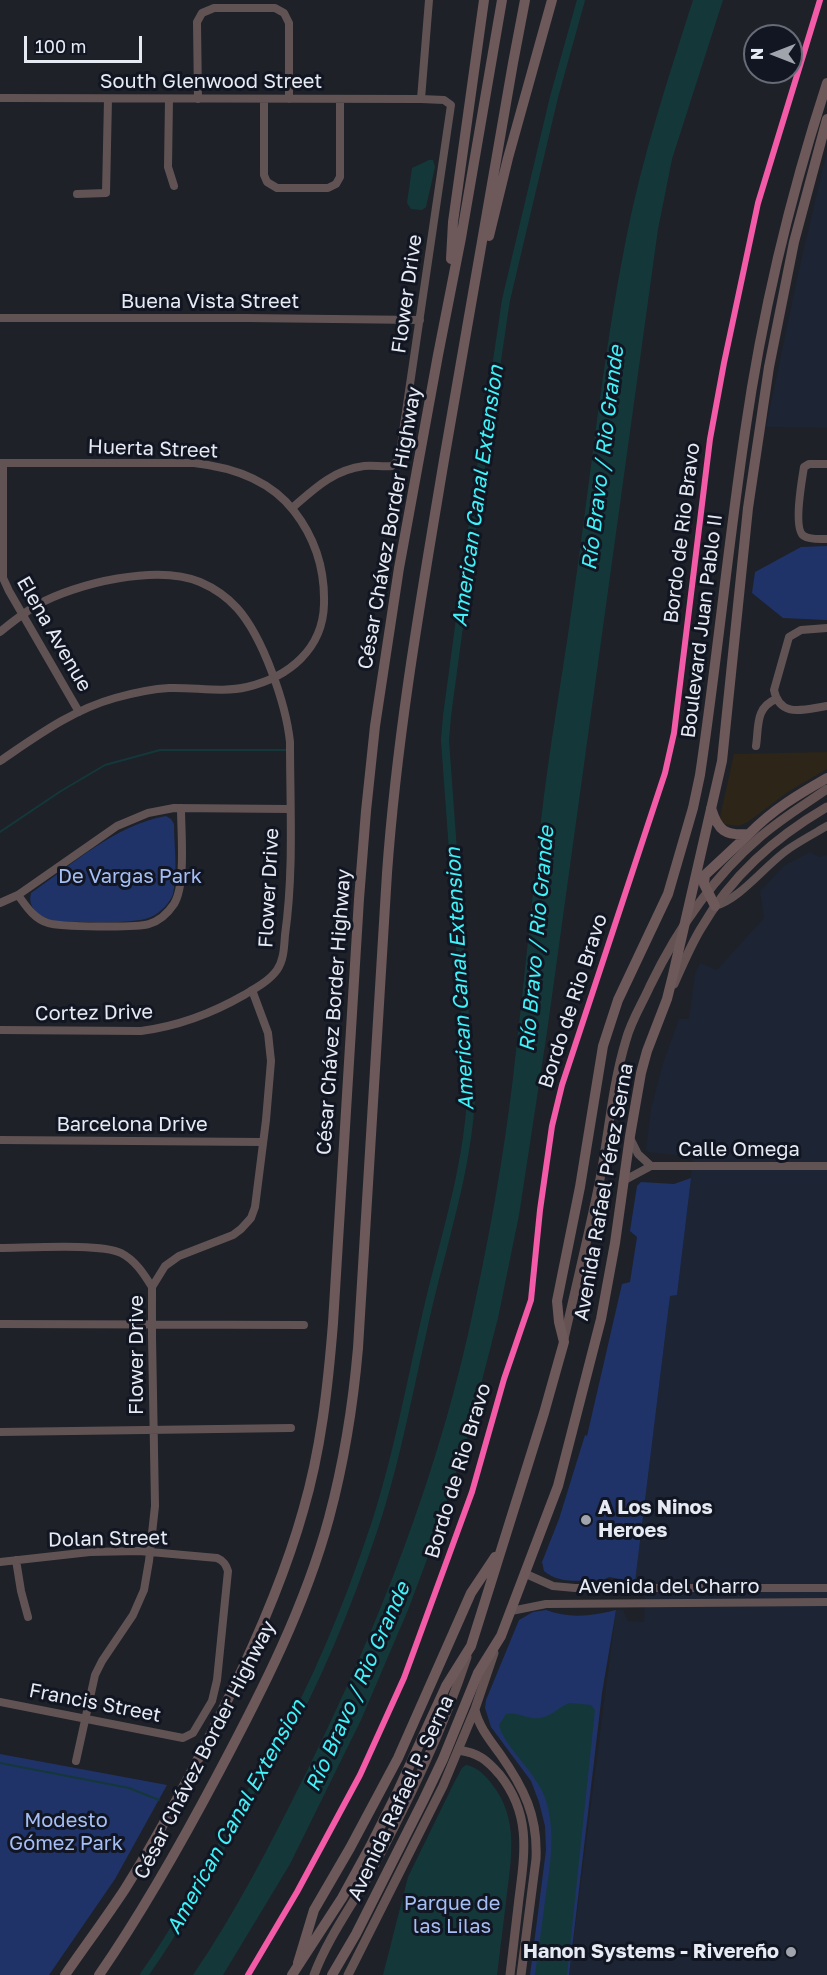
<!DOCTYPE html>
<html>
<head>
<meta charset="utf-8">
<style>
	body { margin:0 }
	#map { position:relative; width:827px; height:1975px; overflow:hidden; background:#1e2128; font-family:"Golos Text",sans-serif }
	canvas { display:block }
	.north { position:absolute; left:743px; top:24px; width:60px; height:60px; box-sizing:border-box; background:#111622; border:2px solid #666b76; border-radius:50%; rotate:270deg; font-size:16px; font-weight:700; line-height:24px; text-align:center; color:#e6eaf3 }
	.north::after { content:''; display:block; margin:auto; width:21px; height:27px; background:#a0a4ac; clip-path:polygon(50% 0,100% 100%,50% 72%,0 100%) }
	.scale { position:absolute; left:24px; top:36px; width:118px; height:27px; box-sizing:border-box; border:3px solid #e6eaf3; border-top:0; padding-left:8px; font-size:18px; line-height:21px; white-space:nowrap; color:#e6eaf3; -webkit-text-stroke:4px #111622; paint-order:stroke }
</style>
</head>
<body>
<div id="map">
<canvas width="827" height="1975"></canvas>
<div class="north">N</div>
<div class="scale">100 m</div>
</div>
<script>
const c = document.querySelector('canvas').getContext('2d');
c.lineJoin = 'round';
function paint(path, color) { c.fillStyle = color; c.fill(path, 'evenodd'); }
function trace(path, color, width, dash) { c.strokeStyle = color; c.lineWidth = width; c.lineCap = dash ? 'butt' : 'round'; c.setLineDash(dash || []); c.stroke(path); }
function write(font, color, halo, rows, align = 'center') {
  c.font = font + ' "Golos Text",sans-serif'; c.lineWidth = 6; c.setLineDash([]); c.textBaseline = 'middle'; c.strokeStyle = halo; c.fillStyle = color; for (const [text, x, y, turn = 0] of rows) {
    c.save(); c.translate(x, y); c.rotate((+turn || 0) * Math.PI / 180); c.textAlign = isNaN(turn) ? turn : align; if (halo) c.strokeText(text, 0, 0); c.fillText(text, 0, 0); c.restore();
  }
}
paint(new Path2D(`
	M827,752v17l-39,23 -40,30 -9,4 -17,-2 -2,-8 14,-62z`), '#2c2518');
paint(new Path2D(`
	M827,151v277l-61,-1 32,-153z
	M810,852l9,5 8,-2v1120h-258l47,-365h7l5,11 16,1 1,-40 -10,-1 35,-286h7l16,-138 -45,-5 -2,-3 5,-40 11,-43 17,-47h10l6,-45 5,-11 17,7 47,-52 -4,-27 25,-26z`), '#1d2434');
paint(new Path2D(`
	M827,546v74l-44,-2 -31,-25 3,-21 46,-25z
	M166,816l5,3 3,5c0,22 4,48 -1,70 -3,9 -13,19 -22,23 -19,8 -73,5 -96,4 -15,-4 -28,-12 -24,-28 42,-29 84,-68 135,-77z
	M691,1178l-14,117 -7,1 -35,286 -26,-5 -6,3c-19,0 -43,5 -59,-9l-2,-9 17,-43 26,-84 2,1 35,-152 8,-2 7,-45 -7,-6 7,-45 4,-4 33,2z
	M546,1610c23,9 47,6 70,0l-14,83 -33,282h-39l16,-125 -1,-24 -6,-24 -8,-21 -40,-54 -6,-19 1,-8 33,-80 14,-8z
	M0,1754l167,31 -52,94 -66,96h-49z`), '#1f3368');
paint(new Path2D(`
	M693,0h30l-51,159 -14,70 -111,803 -28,183 -21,103 -30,117 -33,103 -27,72 -47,110 -71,144 -67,111h-30c43,-63 77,-130 111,-198 75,-151 137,-309 171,-475 16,-74 29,-149 38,-224 10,-85 18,-171 28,-257 8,-72 21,-143 31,-214 18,-123 30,-247 54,-368 16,-82 42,-160 67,-239z
	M429,160h4l2,7 -9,40 -4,3 -11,-1 -4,-6 5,-35z
	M570,1703l21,2 4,5 -28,265h-32c3,-25 7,-49 10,-74 5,-35 12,-71 -1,-106 -10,-24 -40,-49 -45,-70l7,-11c13,-3 24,8 38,3 10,-3 16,-11 26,-14z
	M466,1765c11,2 18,9 25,18 29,35 20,77 15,119 -3,24 -6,49 -9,73h-114l25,-98 46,-94 8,-15z`), '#143839');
trace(new Path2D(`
	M0,832l61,-41 44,-26 55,-15h127
	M0,1763l129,25 30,12`), '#143839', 2);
trace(new Path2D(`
	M144,1975c37,-52 66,-108 96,-163 9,-17 18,-34 29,-50 3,-5 8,-10 11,-15 39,-70 70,-147 95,-222 24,-74 37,-151 55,-226 16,-66 37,-132 41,-200l-24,-331 -2,-28 2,-24 27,-201 32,-215 48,-203 27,-97`), '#143839', 8);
trace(new Path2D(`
	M0,98l421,1 23,1 7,5 -52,354 -7,7c-9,1 -19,-1 -28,0 -31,4 -50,23 -72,42
	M169,99l-1,68 6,19
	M198,99l-1,-77 5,-9 12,-5h61l9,5 5,10v76
	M264,99v76l3,7 10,6h51l8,-4 4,-7v-78
	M421,99l8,-99
	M77,194l29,-1 2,-94
	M0,318h247l173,2
	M0,463h194c37,4 76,17 100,48 21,27 31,59 30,93 -1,45 -35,73 -77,83 -25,6 -52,0 -78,1 -18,1 -36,5 -54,10 -43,12 -78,38 -115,63
	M3,463v115l6,13 70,121
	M827,464h-18l-5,3c-2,12 -11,63 0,69 6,4 16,3 23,3
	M827,628l-26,2 -12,7 -15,53c6,29 31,19 53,16
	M0,632c12,-10 24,-19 37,-27 39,-22 121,-41 163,-23 14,6 27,15 37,26 26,29 49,96 53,134 0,64 4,130 -5,193 -1,12 -1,25 -8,35 -8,11 -21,18 -33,25 -33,19 -65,31 -103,36l-141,-1
	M756,746c3,-20 -1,-38 20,-47
	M18,895c8,11 16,24 30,28 12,4 88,5 101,1 10,-3 19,-11 25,-20 12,-19 7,-72 7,-96
	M0,903l18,-8 99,-69 31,-13 26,-5 115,1
	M715,906c27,-8 51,-42 75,-58 12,-8 25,-15 37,-22
	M0,1140l263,2
	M631,1140l7,14 13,12h176
	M623,1181l28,-15
	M0,1248c26,0 101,-5 121,5 14,7 23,21 31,34
	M0,1324l304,1
	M0,1432l291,-4
	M16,1560l5,31 7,26
	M0,1562l90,-10 49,-1 78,7c7,3 9,7 11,13l-11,109 -5,21 -19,32 -10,5 -183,-36
	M526,1574l27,12 22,2h252
	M511,1611l35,-7 281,-2
	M76,1761l19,-86 7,-14 31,-46 11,-25 5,-29 6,-55 -3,-169v-50l13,-21 14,-10 54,-21 8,-6 10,-11 4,-11 11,-87 5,-59 -3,-28 -16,-43`), '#615354', 8);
trace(new Path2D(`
	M674,984c8,-18 16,-37 26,-54 31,-54 74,-92 127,-123
	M564,1339c12,-53 25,-106 36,-160 9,-46 12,-93 26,-139 5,-19 16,-36 24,-54 27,-56 62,-108 110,-149 21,-18 44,-32 67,-48
	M475,1710c4,17 15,30 25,44 24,34 38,62 36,105l-15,116
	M458,1750c21,3 29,10 42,25 31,39 25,77 19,123 -3,25 -6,51 -9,77
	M314,1975c14,-38 40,-72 60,-109 36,-68 69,-136 93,-209
	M348,1975l95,-189 32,-77 19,-56`), '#655354', 9);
trace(new Path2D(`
	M489,236l19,-78 44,-158
	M451,259l2,-37 31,-222
	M711,808c7,23 14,28 38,26 23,-24 50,-40 78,-56
	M715,906l-11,-22 1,-9 44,-41
	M298,1963l16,-53 36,-62 48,-90 73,-165 24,-36
	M65,1975c20,-29 41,-57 60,-86 39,-62 72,-126 104,-192 29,-60 56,-122 74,-186 18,-61 25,-125 30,-188l26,-424 7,-88 9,-85 24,-158 39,-213 23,-117 41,-238
	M99,1975c45,-65 83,-133 120,-203 43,-81 86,-165 110,-254 15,-56 24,-112 29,-170l29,-475c10,-139 34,-275 57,-413 23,-132 46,-265 69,-397l12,-63
	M292,1975l50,-77 28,-51 27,-54 49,-107 25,-40 73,-233 20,-71 -5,-20 -2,-21 23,-114 23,-141 15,-46 50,-106 25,-86 7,-33c17,-114 28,-229 45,-343 17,-118 45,-236 82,-349
	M332,1975l24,-41 67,-133 20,-42 35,-86 23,-37 57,-150 43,-167 14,-76 15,-107 11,-63 6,-22 20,-52 6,-24 49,-214 26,-253 21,-141 25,-125 33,-123`), '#6d585a', 10);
trace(new Path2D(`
	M248,1975l49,-83 63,-117 44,-97 68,-186 32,-113 27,-79 9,-90 12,-84 10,-41 103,-312 9,-40 36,-294 14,-76 34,-160 62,-203`), '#f35aa7', 6);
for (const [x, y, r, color] of [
	[586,1520,6,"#a0a4ac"],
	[791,1952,6,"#a0a4ac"]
]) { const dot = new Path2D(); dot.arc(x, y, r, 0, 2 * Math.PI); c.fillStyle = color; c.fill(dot); trace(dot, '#111622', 2); }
write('20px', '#e6eaf3', '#111622', [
	["South Glenwood Street",211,82],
	["Flower Drive",407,294,-82],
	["Buena Vista Street",210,302],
	["Huerta Street",153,449,2],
	["César Chávez Border Highway",390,528,-80],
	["Bordo de Rio Bravo",682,533,-83],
	["Boulevard Juan Pablo II",702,626,-83],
	["Elena Avenue",54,634,60],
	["Flower Drive",269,888,-87],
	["Bordo de Rio Bravo",573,1001,-72],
	["César Chávez Border Highway",334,1012,-86],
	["Cortez Drive",94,1013,-1],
	["Barcelona Drive",132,1125],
	["Calle Omega",739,1150],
	["Avenida Rafael Pérez Serna",604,1192,-80],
	["Flower Drive",137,1355,-90],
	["Bordo de Rio Bravo",458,1471,-73],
	["Dolan Street",108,1539,-1],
	["Avenida del Charro",669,1587],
	["Francis Street",95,1703,11],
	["César Chávez Border Highway",205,1750,-63],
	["Avenida Rafael P. Serna",401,1798,-65]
]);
write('20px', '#a5bef5', '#111622', [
	["De Vargas Park",130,877],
	["Modesto",66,1821],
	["Gómez Park",66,1844],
	["Parque de",452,1904],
	["las Lilas",452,1927]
]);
write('bold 20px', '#e6eaf3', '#111622', [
	["A Los Ninos",598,1508],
	["Heroes",598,1531],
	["Hanon Systems - Rivereño",779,1952,"right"]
], 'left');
write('italic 21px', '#3ff3f9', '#111622', [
	["Río Bravo / Rio Grande",603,458,-83],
	["American Canal Extension",478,496,-82],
	["Río Bravo / Rio Grande",537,939,-85],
	["American Canal Extension",460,979,-93],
	["Río Bravo / Rio Grande",358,1687,-66],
	["American Canal Extension",236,1817,-61]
]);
</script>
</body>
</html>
